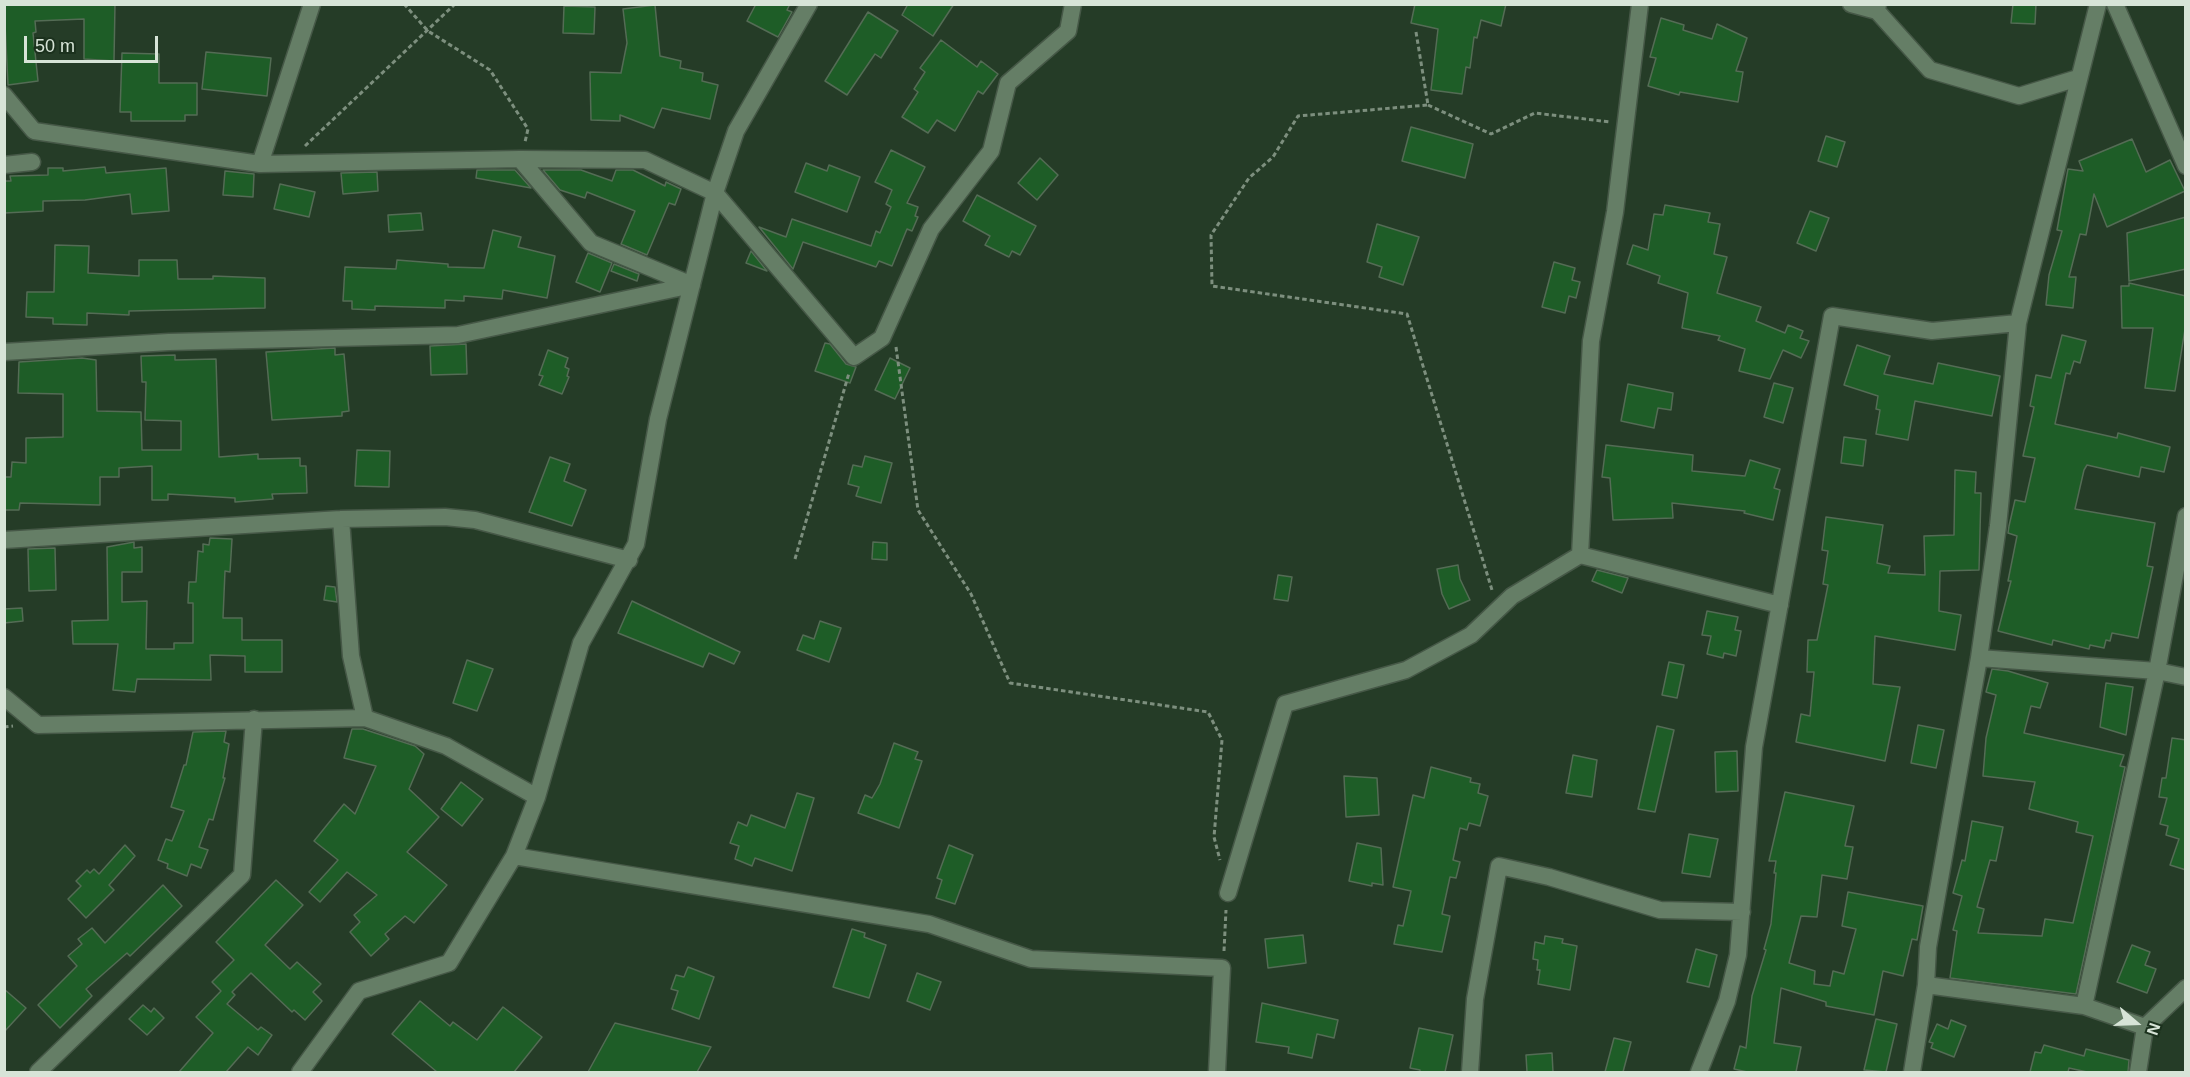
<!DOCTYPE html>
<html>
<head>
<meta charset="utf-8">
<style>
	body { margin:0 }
	#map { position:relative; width:2190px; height:1077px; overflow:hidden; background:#253c27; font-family:Helvetica,sans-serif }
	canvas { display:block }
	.frame { position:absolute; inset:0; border:6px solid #d7e4d7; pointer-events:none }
	.north { position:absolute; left:2106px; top:993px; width:60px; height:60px; -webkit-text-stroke:4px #1b311d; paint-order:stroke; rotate:109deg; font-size:16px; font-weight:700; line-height:24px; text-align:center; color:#d7e4d7 }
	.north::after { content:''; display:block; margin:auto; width:21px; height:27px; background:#d7e4d7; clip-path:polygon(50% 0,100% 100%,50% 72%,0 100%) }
	.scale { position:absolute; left:24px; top:36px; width:134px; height:27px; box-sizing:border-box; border:3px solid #d7e4d7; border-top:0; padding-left:8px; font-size:18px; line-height:21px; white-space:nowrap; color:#d7e4d7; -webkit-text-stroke:4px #1b311d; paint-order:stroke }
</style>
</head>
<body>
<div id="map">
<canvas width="2190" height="1077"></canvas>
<div class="frame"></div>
<div class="north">N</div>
<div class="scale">50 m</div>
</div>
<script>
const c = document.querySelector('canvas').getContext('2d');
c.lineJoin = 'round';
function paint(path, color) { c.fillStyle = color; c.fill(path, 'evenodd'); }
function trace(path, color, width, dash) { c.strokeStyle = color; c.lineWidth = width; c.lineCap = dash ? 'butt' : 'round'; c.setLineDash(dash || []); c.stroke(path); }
const building = new Path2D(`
	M4,4h111l-1,57 -30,-2v-40l-49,2 1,11 -3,1 5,48 -30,4z
	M756,4h34l-3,6 5,2 -14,25 -31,-16z
	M908,4h46l-21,32 -31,-21z
	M1415,4h91l-5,22 -20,-6 -4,18 -3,-1 -4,31 -4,-1 -4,27 -31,-4 7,-61 -27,-6z
	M2013,4h23l-1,20 -24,-1z
	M655,5l5,51 21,5 -1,7 23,5 -1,8 16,4 -8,34 -48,-11 -8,20 -34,-13v6l-29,-1 -1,-48 31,1 6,-30 -4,-34z
	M564,6l31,1 -1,27 -31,-1z
	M868,12l30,19 -17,27 -6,-4 -28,41 -22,-14z
	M1661,18l23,7 -1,5 29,9 5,-15 30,14 -11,33 7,1 -5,30 -58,-10 -1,3 -31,-9 8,-28 -6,-1z
	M941,40l36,27 4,-6 17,13 -15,20 -5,-3 -23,40 -18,-11 -9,13 -26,-16 16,-25 -4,-3 11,-17 -5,-4z
	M206,52l65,6 -4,38 -65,-7z
	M122,53l37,1v29h38v32h-12v6h-54v-9h-11z
	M1411,127l62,17 -8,34 -63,-17z
	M1826,136l19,6 -8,25 -19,-6z
	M2132,139l14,33 24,-12 15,31 -78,36 -13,-33 -8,41 -6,-1 -11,43h7l-3,31 -27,-3 3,-30 13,-44 -5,-1 11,-61 15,2 -4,-10z
	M891,150l34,17 -18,36 11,4 -3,9 3,1 -6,14 -5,-2 -15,37 -13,-5 -3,6 -73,-25 -10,27 -34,-42 27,10 6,-18 79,27 5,-15 4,2 11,-26 -5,-3 6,-14 -17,-8z
	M1040,158l18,17 -21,25 -19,-17z
	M806,163l21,8 2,-6 31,12 -13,35 -52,-20z
	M105,167l1,6 60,-5 3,43 -37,3 -2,-20 -45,6 -42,1v10l-39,2v-32h7l-1,-5 38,-1v-7h15v3z
	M477,170h38l16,18 -55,-10z
	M543,170h38l31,11 4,-11h17l32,16 1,-4 15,7 -6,16 -6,-2 -22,52 -26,-11 14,-33 -48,-19 -2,6 -25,-8z
	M225,171l29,3 -1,23 -30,-2z
	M377,172l1,19 -35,3 -2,-21z
	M280,184l35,8 -6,25 -35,-8z
	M977,195l59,31 -16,29 -8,-4 -3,6 -24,-12 5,-9 -27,-15z
	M1665,205l45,8 -2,9 12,2 -6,30 13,3 -10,36 44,14 -5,14 29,12 3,-8 15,6 -3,7 9,3 -8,17 -18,-8 -13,29 -31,-8 6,-22 -27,-9 2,-4 -38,-8 6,-35 -30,-10 2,-7 -33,-12 6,-19 15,5 6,-36 9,1z
	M1810,211l19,7 -13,33 -19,-8z
	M421,213l2,17 -34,2 -1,-17z
	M2186,217v52l-57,12 -2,-48z
	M1377,224l42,13 -16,48 -24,-8 3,-10 -15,-5z
	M493,230l28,7 -3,10 37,9 -8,42 -44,-8 -1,9 -38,-3v5l-19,-1v8l-70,-2v4l-23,-1v-8h-9l2,-34 51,2 1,-9 51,4v3l36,1z
	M55,245l34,1 -1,27 51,3v-16h38l1,19h35v-3l52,2v30l-136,3v4l-42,-2v12l-34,-1v-6l-27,-1 1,-25h27z
	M751,251l16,20 -21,-8z
	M588,253l24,10 -12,29 -24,-10z
	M1554,262l21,6 -3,12 8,2 -4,16 -7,-2 -4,17 -23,-6z
	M614,264l25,10 -2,7 -26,-10z
	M2129,283l57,13v27l-11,68 -30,-3 8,-60h-31l-1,-42h8z
	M2062,335l24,6 -6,22 -6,-2 -4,13 -4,-1 -11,51 62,14 1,-5 52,14 -6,25 -23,-5 -2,10 -52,-12 -3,5 -9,39 80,14 -8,43 6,1 -15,71 -26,-5 -2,8 -4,-1 -2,8 -14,-3 -1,4 -36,-9 -1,5 -54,-14 13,-50h-3l9,-45 -9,-3 1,-7 6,-26 10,2 10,-44 -12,-2 11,-49 -4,-1 6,-31 15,3z
	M825,343l5,1 16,20 10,3 -6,16 -35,-12z
	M466,344l1,30 -36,1 -1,-29z
	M1857,345l33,11 -6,18 49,10 5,-21 62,13 -8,40 -77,-15 -7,39 -32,-6 4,-24 -4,-1 2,-13 -34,-11z
	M335,348v7l9,-1 5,57 -7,1v4l-70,4 -6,-68z
	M548,350l20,8 -3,9 4,2 -2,7 2,1 -7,17 -23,-9 4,-9 -4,-1z
	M175,355v5l41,-1 3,98 39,-3v5l42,-1v8h6l1,27 -35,1 1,5 -38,3v-4l-67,-4v6h-16v-34l-33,2v9h-19v28l-80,-2 -1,7h-15v-33h7l1,-15 14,1v-25l37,-1v-43l-45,-1 1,-31 63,-4 14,2 1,51 44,1 1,38h39v-29l-36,-1 1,-38h-4l-1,-26z
	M890,358l20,10 -15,31 -20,-9z
	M1774,383l19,5 -10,35 -19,-6z
	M1628,384l45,9 -2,17 -13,-2 -4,20 -33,-7z
	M1844,437l22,3 -3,26 -22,-3z
	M1606,445l87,10 -1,16 53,5 5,-16 30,9 -6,19 6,2 -7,30 -29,-7 1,-2 -73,-8 1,15 -60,2 -3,-42 -8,-1z
	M357,450l33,1 -1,36 -34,-1z
	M865,456l27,7 -11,40 -25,-7 3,-9 -11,-3 5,-19 9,2z
	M550,457l20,7 -6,17 22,9 -14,36 -43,-14z
	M1955,470l21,2 -1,21h6l-2,77 -39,1 -1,40 22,4 -6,35 -80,-14 -2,48 27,3 -15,74 -89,-19 5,-28 9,2 4,-44h-7l1,-32h9l11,-55 -5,-1 5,-33 -6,-1 4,-33 57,8 -6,38 13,3 -2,7 37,2 -1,-39 30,-1z
	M210,538l22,1 -2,33 -5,-1 -2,47h19v22h40v32h-37v-16l-35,-1 1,25 -74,-1 -2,13 -22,-2 5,-46h-45l-1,-23 36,-1 -1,-73 27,-5v6l8,-1v25h-20v30l25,-1 -1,48h28v-6h19v-40h-5l1,-21h7l2,-31 5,1v-8l6,1z
	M873,542l14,1v17l-15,-1z
	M55,548l1,42 -27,1 -1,-42z
	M1458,565l2,14 10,21 -21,9 -7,-15 -5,-25z
	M1597,570l31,8 -6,15 -30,-12z
	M1278,575l14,2 -4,24 -14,-2z
	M326,586l9,1 2,15 -13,-2z
	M632,601l108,51 -6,12 -25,-11 -6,14 -85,-34z
	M22,608l1,13 -19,2v-14z
	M1707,611l31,6 -3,13 6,1 -5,25 -12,-3 -1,5 -16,-4 4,-18 -9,-1z
	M820,621l21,7 -12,34 -32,-12 6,-15 11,4z
	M467,660l26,9 -16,42 -24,-8z
	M1669,662l15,3 -7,33 -15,-3z
	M1992,669l16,2 40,12 -8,25 -9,-2 -7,27 100,22 -4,11 5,1 -49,227 -126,-16 7,-47 -4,-1 9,-34 -9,-3 9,-33 3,1 7,-40 31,6 -7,34 -6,-1 -13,47 7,2 -6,24 64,3 3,-17 28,4 20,-87 -17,-4 2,-10 -49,-13 6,-27 -52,-6 3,-38 10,-43 -10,-3z
	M2106,683l27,4 -7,48 -26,-8z
	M1918,725l26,5 -8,38 -25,-5z
	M1657,726l17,4 -19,82 -17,-3z
	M352,729h11l52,17 9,8 -15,35 30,28 -32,35 40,33 -33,38 -9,-7 -20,18 4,5 -18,17 -21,-24 10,-10 -6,-7 23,-20 -30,-23 -27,30 -11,-10 29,-32 -24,-19 30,-37 11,10 21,-48 -32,-8z
	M226,731l-2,11 5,2 -6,34h2l-12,42 -4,-1 -10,28 9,3 -7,18 -10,-4 -4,12 -20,-8 1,-4 -10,-4 8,-21 6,2 12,-30 -13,-4 13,-42h2l7,-33z
	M2172,738l14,2v130l-16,-5 9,-26 -13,-4 2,-9 -8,-2 7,-26 -8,-1 3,-19h4z
	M894,743l24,9 -3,7 7,2 -23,67 -41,-15 7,-18 7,3 8,-14z
	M1737,751l1,40 -22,1 -1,-40z
	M1573,755l24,5 -5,37 -26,-4z
	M1431,767l40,11 -1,4 10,2 -2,9 10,3 -8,30 -11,-3 -2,7 -7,-2 -7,32 7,2 -4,16 -6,-1 -8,37 8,2 -8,36 -48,-8 4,-19 5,1 8,-35 -18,-4 20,-92 11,3z
	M1344,776l33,2 2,37 -33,2z
	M461,782l22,17 -21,27 -21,-17z
	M1785,792l69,14 -9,40 8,1 -6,32 -25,-4 -5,42 -16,-1 -12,47 26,8 -1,13 16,2 3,-15 11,3 12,-45 -14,-3 6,-34 75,14 -6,34 -5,-1 -9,37 -20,-5 -9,44 -48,-9v-4l-45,-14 -7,55 27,4 -5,25h-49l-13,-3 6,-23 6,2 6,-52 14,-46 -2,-1 7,-25 5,-51h-2l2,-12h-7z
	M797,793l17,5 -22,73 -37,-13 -3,8 -17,-7 4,-13 -9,-3 8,-21 9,4 4,-11 34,13z
	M1689,834l29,5 -8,38 -28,-4z
	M1357,843l24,5 2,37 -11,-2v3l-23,-5z
	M125,845l10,11 -26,29 5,5 -28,28 -18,-19 13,-13 -5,-5 11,-11 3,3 4,-4 5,5z
	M949,845l24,10 -18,49 -19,-6 6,-18 -5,-2z
	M276,880l27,25 -38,40 25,24 7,-7 24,22 -8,8 9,9 -17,19 -11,-10 -2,2 -41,-39 -19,19 3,3 -8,9 31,26 3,-3 11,8 -14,20 -10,-8 -22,25h-47l34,-39 -17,-16 25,-26 -9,-9 22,-22 -18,-18z
	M163,885l19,21 -52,50 -3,-3 -41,36 6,7 -32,32 -22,-23 39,-39 -9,-10 14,-12 -4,-5 14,-11 13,15z
	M852,929l13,4 -1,4 22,8 -17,53 -36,-11z
	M1303,935l3,28 -38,5 -3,-29z
	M1545,936l18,3 -1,4 15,3 -7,44 -32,-6 2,-14h-3l1,-10 -5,-1 2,-17 9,2z
	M2132,945l18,7 -5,13 11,4 -9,24 -30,-11z
	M1696,949l21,6 -8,32 -22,-5z
	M688,967l26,10 -15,42 -27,-10 6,-18 -7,-2 5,-14 8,2z
	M917,973l24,9 -11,28 -23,-9z
	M4,989l22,19 -22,24z
	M420,1001l30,25 3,-4 24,18 26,-33 39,30 -28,35h-77l-45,-38z
	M1262,1003l76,17 -4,18 -17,-4 -5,24 -24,-5 1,-6 -33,-5z
	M143,1005l8,7 3,-4 10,10 -17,17 -18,-16z
	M1876,1019l21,5 -11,48 -22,-2z
	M1951,1020l15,6 -12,31 -23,-9 2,-5 -4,-1 8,-18 11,5z
	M615,1023l96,24 -14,25h-109z
	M1419,1028l34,7 -8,37h-25v-2l-10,-2z
	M1614,1038l17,4 -8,30h-18z
	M2044,1045l40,11 2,-7 43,11 -1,12h-41l-18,-4 -1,4h-38l5,-20 6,1z
	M1552,1053l1,19h-26l-1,-17z`);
paint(building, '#1e5d27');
trace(building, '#546c55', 1.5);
const street = new Path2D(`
	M1640,4l-25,208 -24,129 -11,214 200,50
	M1851,4l26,7 1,-7
	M2115,4l71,162
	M1877,11l53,59 89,26 59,-18
	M4,95l30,36 226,33 260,-5 71,84 101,42
	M520,159l125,1 70,33 139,164 28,-19 49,-109 60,-78 17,-68 60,-52 5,-27
	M260,164l52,-160
	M4,165l28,-3
	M4,352l165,-10 289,-7 234,-50
	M341,519l10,137 14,62
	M4,540l337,-21 104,-2 30,3 154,40
	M1979,658l178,13 29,6
	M4,697l34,28 327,-7 81,28 91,51
	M514,856l415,68 102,35 191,9 -5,104
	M1228,893l57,-189 121,-34 65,-35 41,-39 68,-41
	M1926,985l158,21 61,21
	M2084,1006l73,-335 29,-155
	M38,1072l204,-197 12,-156
	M300,1072l59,-81 90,-28 65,-107 23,-59 44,-154 55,-99 22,-125 57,-226 21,-62 73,-127
	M1470,1072l5,-73 24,-133 50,11 111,33 82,2
	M1699,1072l28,-71 11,-46 16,-208 78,-431 100,15 86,-8
	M1912,1072l14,-87 2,-38 51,-289 19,-132 20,-203 80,-319
	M2138,1072l7,-45 41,-39`);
trace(street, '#465847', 19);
trace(new Path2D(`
	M404,4l24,27 62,39 38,59 -3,13
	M1416,32l12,73 -130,11 -25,41 -24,21 -38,57 1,51 195,28 85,276
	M1428,105l63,29 44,-21 75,9
	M305,146l150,-142
	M896,347l22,163 53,84 39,89 198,29 14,28 -8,97 6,23
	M795,559l54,-186
	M4,727l9,-1
	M1224,951l2,-41`), '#7d8f7e', 3, [4.5, 3]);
trace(street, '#657e66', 16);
</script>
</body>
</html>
